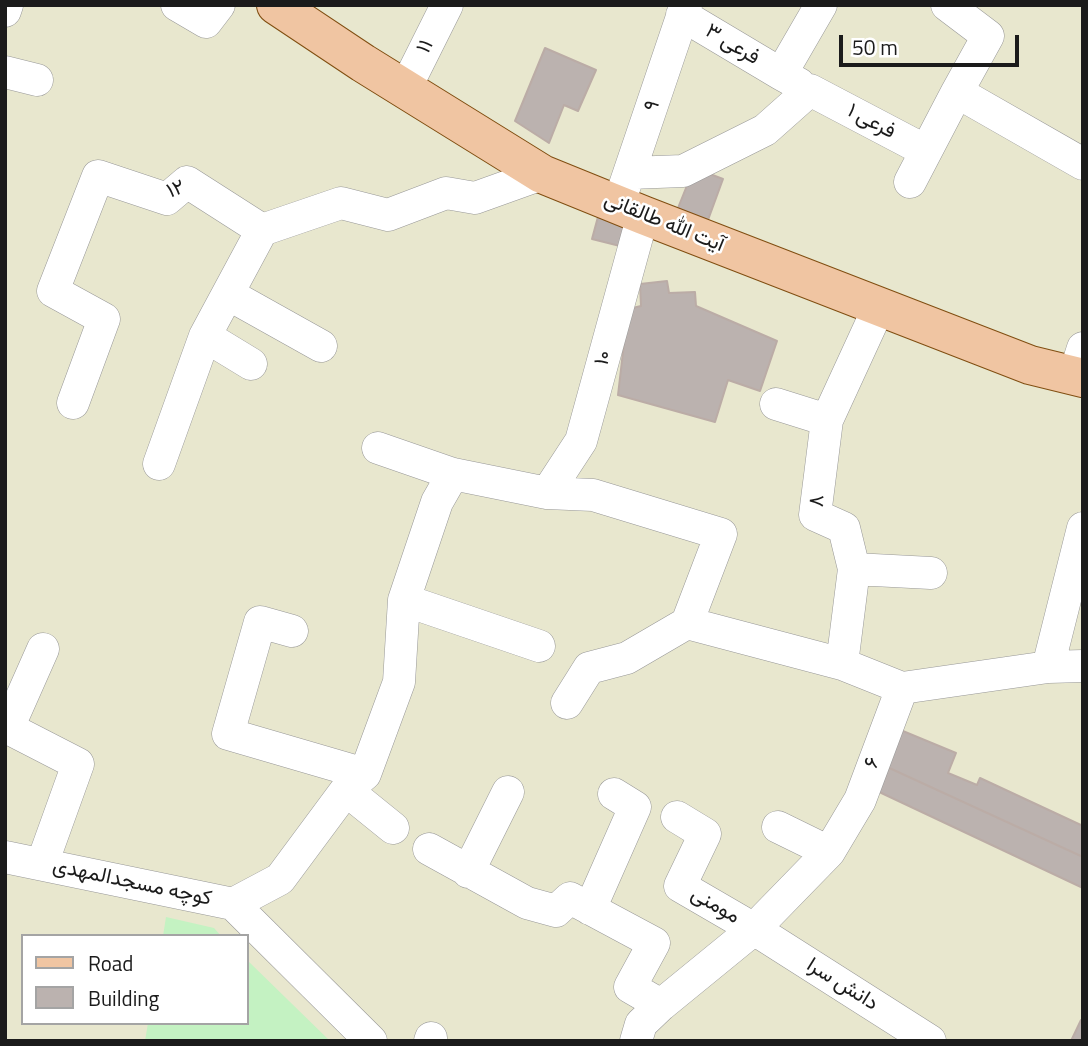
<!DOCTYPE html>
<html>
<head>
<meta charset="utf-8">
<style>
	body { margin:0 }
	#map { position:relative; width:1088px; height:1046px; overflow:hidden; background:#ebe7e1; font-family:"Titillium Web",sans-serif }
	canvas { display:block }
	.frame { position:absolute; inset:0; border:7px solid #1b1b1b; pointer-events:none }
	.legend { position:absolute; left:21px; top:934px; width:228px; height:91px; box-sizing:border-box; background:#fff; border:2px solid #a4a4a4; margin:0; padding:9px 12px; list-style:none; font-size:21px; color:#1b1b1b }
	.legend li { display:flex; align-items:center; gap:14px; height:35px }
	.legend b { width:35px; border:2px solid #a4a4a4 }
	.scale { position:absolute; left:839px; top:35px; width:180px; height:32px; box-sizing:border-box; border:4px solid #1b1b1b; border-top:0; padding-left:9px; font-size:21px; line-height:24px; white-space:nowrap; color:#1b1b1b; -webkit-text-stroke:5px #fff; paint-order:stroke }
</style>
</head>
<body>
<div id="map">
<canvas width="1088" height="1046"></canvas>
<div class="frame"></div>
<ul class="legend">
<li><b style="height:9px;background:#f0c5a2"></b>Road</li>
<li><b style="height:19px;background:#bbb2af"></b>Building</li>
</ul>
<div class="scale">50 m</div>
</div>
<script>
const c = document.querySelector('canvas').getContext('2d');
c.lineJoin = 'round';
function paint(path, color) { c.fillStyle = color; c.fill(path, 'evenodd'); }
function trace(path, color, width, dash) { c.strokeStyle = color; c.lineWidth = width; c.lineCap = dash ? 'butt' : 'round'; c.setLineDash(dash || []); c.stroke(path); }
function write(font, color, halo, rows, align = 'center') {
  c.font = font + ' "Titillium Web",Vazirmatn,sans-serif'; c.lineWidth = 5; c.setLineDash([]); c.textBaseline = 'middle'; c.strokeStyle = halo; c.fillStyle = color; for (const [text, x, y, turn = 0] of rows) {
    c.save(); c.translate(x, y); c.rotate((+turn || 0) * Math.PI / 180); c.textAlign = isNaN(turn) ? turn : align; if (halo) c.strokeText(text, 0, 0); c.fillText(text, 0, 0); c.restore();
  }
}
paint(new Path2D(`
	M5,5h1078v1036h-1078zM23,936h224v87h-224z`), '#e8e7ce');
paint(new Path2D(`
	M166,917l48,11 7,8h-58z
	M247,960l83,81h-185l3,-18h99z`), '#c4f2c2');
const building = new Path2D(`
	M545,48l51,22 -18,41 -14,-6 -15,38 -34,-22z
	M694,168l29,11 -15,41 -30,-12z
	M599,213l28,8 -7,25 -28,-7z
	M667,281l2,12 26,-1 1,14 81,35 -17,50 -32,-11 -13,42 -97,-27 10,-86 13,-3 -1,-22z
	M898,729l58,24 -8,20 29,12 3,-7 103,48v31l-198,-91z
	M885,766l198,91v31l-208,-98z
	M1081,1020l2,1v20h-12z`);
paint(building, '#bbb2af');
trace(building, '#bbaca6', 2);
const minor = new Path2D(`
	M177,5l29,17 13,-17
	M947,5l41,31 -31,56
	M5,11l2,-6
	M682,15l99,59
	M5,72l32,8
	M799,84l-18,-10 40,-69
	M405,89l42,-84
	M630,173l53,-2 82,-41 45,-40 116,61
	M910,182l47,-90 126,72
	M623,191l63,-186
	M228,294l93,52
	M879,307l-52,113 -12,95 29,13 10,41 -12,95 60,24
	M205,336l46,28
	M1074,376l9,-28
	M73,403l31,-84 -51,-28 45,-115 69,23 20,-17 75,48 79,-27 47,12 58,-22 29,5 67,-24
	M776,404l51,16
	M378,448l75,26 94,19 46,2 128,39 -34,89 -60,35 -38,10 -22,35
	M159,464l46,-128 57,-106
	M547,493l34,-52 62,-226
	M854,569l77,4
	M404,600l135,46
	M687,623l155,41
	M292,631l-32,-9 -32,112 137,40
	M1048,667l35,-139
	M902,688l146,-21 35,-1
	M346,790l47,38
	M677,817l28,17 -25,52 74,43 176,112
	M778,827l51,25
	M429,849l98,54 29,8 14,-13 84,45 -24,44 31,18
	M5,857l228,47 138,137
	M42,864l36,-100 -70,-36 35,-79
	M468,872l40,-80
	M233,904l47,-25 66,-89 19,-16 34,-92 5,-82 33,-98 16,-28
	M590,909l45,-102 -21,-13
	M430,1041l1,-3
	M636,1041l5,-17 20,-19 93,-76 75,-77 31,-52 42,-112`);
const major = new Path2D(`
	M276,5l87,58 179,111 101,41 387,150 53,13`);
trace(minor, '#989898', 33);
trace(major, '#804e11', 40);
trace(minor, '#fff', 32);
trace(major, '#f0c5a2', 38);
write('21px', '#1b1b1b', '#fff', [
	["فرعی ۳",732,45,31],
	["۱۱",426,47,-63],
	["۹",653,106,-72],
	["فرعی ۱",871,122,28],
	["۱۲",176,190,-22],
	["آیت الله طالقانی",664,223,22],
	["۱۰",604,358,-75],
	["۸",818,501,-87],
	["۶",873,763,-69],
	["کوچه مسجدالمهدی",132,883,12],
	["مومنی",715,906,30],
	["دانش سرا",842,985,32]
]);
</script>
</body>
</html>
